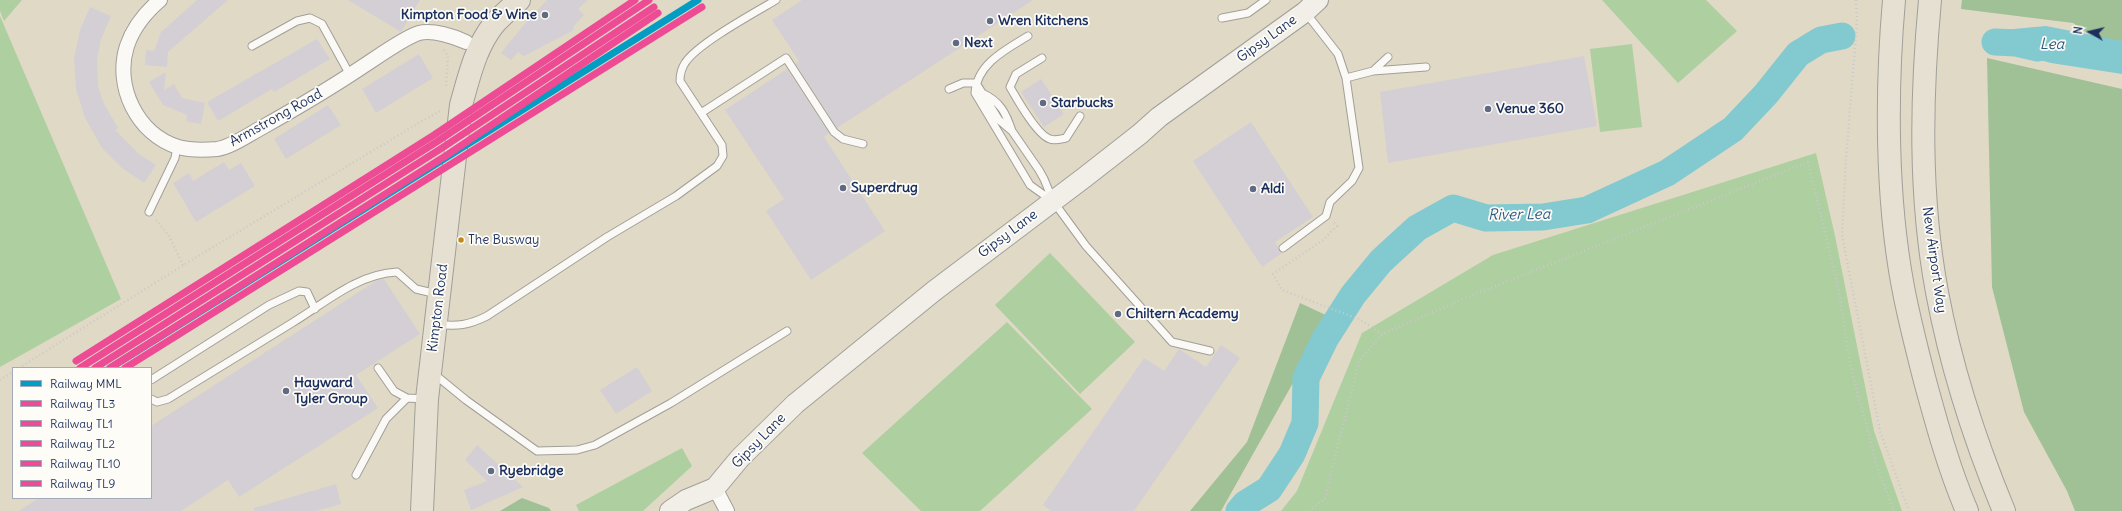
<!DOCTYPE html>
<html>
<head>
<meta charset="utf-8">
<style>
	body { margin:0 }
	#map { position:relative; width:2122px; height:511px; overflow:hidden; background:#e0d9c6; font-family:Delius,sans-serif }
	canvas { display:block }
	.legend { position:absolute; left:12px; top:367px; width:140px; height:132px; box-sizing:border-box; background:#fdfcf7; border:1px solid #a3aaba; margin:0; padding:5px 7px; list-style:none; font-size:12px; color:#1b2f5e }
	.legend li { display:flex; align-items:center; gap:8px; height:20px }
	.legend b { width:20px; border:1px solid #a3aaba }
	.north { position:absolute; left:2070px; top:12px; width:40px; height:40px; -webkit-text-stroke:3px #fdfcf7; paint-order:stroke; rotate:278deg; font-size:11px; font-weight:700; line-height:16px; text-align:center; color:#1b2f5e }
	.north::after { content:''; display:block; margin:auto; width:14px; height:18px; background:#1b2f5e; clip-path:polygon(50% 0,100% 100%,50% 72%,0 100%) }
</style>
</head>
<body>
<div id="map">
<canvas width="2122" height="511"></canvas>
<ul class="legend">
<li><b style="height:5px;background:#039dc3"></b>Railway MML</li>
<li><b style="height:5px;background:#ee4b95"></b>Railway TL3</li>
<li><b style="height:5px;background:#ee4b95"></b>Railway TL1</li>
<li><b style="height:5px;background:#ee4b95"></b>Railway TL2</li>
<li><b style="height:5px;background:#ee4b95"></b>Railway TL10</li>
<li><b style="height:5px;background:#ee4b95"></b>Railway TL9</li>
</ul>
<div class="north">N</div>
</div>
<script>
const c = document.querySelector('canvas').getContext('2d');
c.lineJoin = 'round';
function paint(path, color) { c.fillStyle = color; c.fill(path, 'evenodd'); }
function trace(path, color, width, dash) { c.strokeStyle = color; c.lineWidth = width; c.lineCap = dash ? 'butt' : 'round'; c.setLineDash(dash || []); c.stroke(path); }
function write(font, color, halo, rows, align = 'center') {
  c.font = font + ' Delius,sans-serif'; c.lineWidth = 3.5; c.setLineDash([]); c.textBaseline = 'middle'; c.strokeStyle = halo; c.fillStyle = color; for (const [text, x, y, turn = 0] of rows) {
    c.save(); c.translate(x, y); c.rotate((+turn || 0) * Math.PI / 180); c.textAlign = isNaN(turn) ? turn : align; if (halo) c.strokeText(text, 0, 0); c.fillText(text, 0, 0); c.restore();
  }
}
paint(new Path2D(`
	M0,0h22l-18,21 -4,-10z
	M1602,0h104l31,31 -59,52z
	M0,16l121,283 -121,68z
	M1632,44l10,83 -42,5 -10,-83z
	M1816,153l19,83 39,195 28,80h-621l16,-20 65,-158 131,-78z
	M1050,253l85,89 -55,52 -85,-89z
	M1007,322l85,87 -112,102h-59l-59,-58z
	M682,448l10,18 -49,45h-64l-3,-6z`), '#aecfa0');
paint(new Path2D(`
	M1962,0h160v43l-25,-3 -24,-17 -112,-14z
	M1987,58l135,31v422h-47l-8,-20 -43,-79 -32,-125z
	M1300,303l30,14 -109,194h-31l57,-69z
	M522,498l27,10 2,3h-51z`), '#a0c096');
paint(new Path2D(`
	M2046,26l76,15v33l-71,-11 -48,-13v-20z`), '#82c9d0');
trace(new Path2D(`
	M1995,42l21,1 22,5
	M1239,511l6,-7 24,-15 23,-35 13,-31 1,-45 19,-39 28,-44 28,-34 36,-33 36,-20 33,10 57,-1 44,-7 80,-37 66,-44 33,-35 32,-40 23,-14 21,-4`), '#82c9d0', 27);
paint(new Path2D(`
	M197,0h31l-60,52 -1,15 -22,-2 1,-15 8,1 7,-19z
	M348,0h72l-19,32z
	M547,0h41l-10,9 6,6 -11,12 1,3 -50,26 -6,-4 -7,8 -10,-7 21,-26z
	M802,0h231l-196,128 -41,-64 3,-3 -27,-41z
	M90,7l21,9 -10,23 -4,20 1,27 6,18 14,24 -3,2 24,24 17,11 -12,18 -22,-15 -20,-20 -17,-30 -9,-29 -2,-30 6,-29z
	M317,39l13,20 -56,33 -2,-3 -54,32 -11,-19z
	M419,54l14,24 -57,35 -14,-24z
	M1584,56l13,70 -209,37 -8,-71z
	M787,69l42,64 -5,4 61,94 -74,49 -45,-69 18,-12 -59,-89z
	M166,72l-2,18 10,-6 8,14 23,5 -4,21 -15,-3 1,-6 -24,-10 -14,-23z
	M1041,79l23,35 -20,13 -23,-35z
	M328,105l13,20 -55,34 -12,-20z
	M1251,122l62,95 -38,25 7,11 -20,14 -69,-106z
	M224,162l5,8 12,-7 14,23 -59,36 -23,-39 16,-10 4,8z
	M384,279l36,55 -64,41 22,33 -139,89 -11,-17 -47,31h-162l20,-13h112v-72l225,-145z
	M1221,345l19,13 -106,153h-83l-8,-6 101,-147 20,13 15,-22 27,18z
	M637,367l15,24 -36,23 -16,-24z
	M477,445l46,42 -52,23 -7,-20 23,-9 -22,-21z
	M336,484l5,20 -25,7h-62v-3z`), '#d4cfd4');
const service = new Path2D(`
	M1222,18l26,-5 18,-13
	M1028,36c-23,14 -51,28 -53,57l55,92 21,15
	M252,46l45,-25 13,-3 12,6 28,51
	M1042,58l-26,16 -6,13c7,12 27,48 40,52 4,2 11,0 16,-1l14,-22
	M1373,71l53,-4
	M1346,78l27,-7 15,-14
	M976,83l23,37 13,11 27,39 5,9 9,22 33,45 86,96 38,9
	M949,89l14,-6h13
	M982,93c18,8 24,20 30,38
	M701,113l85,-55 48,74 9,7 20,5
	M149,212l26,-54 2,-12
	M1283,248l43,-32 4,-14 22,-21 7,-13 -13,-90 -8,-24 -32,-41
	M437,324c20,3 32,1 50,-8l120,-79 69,-41 41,-30 6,-10 -1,-11 -42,-64c0,-7 1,-12 5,-18 12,-19 69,-50 91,-63
	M378,368l16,23 13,7
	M433,373l33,27 71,51 40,-1 18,-5 76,-42 116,-72
	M151,380l118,-75 30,-14 8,1 8,17
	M151,399l6,3 11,-3c41,-25 83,-51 124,-76 33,-20 65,-49 105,-51l19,17 21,5
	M356,475l30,-56 21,-21 18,1`);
const minor = new Path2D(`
	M160,0c-14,12 -27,28 -33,46 -13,40 10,88 51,101 11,3 27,3 39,2 14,-2 31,-14 44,-21 34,-19 68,-39 101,-61 14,-9 43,-30 57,-34 13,-4 36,4 47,9
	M715,488l12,23`);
const secondary = new Path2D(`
	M670,511l16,-11 29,-12 25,-30 55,-54 139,-113 151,-114 55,-43 19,-17 146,-105 13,-12`);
const trunk = new Path2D(`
	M1894,0c-8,91 -8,197 9,287 6,32 14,63 22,94 12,44 24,88 42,130
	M1930,0c-9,97 -11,196 7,292 14,75 38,149 67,219
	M422,511l5,-112 34,-294c8,-28 14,-57 33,-81 7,-8 17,-16 25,-24`);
trace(service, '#a19f9a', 9);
trace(minor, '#a19f9a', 16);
trace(secondary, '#a19f9a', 22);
trace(trunk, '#a19f9a', 24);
trace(new Path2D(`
	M1856,0l1,21 -11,139 -4,75 38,196 29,80
	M444,50l4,6 -2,30
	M156,220l13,16 14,29
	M1334,223l3,3 -14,14 -50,34 9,16 79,30 21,14
	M19,368l171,-107 227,-137 25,-14
	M0,380l13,-8
	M1309,511l16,-13 34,-137 23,-27 86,-37 340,-135 31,129 11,73 27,102 17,45`), '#c9c9c8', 2.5, [1, 3]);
trace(service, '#faf9f6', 7);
trace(minor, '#faf9f6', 14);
trace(secondary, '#f2efe8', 20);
trace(trunk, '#e5e0d2', 22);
trace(new Path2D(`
	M110,368l588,-368`), '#039dc3', 7);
trace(new Path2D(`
	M125,368l577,-361`), '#ee4b95', 7);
trace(new Path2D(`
	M80,368l358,-227 211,-141`), '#ee4b95', 7);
trace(new Path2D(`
	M95,368l347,-220 212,-141`), '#ee4b95', 7);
trace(new Path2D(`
	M76,361l358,-226 201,-135`), '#ee4b95', 7);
trace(new Path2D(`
	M110,368l337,-213 211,-142`), '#ee4b95', 7);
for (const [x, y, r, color] of [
	[545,15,4,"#606a82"],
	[990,21,4,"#606a82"],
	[956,43,4,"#606a82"],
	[1043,103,4,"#606a82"],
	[1488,109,4,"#606a82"],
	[843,188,4,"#606a82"],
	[1253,189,4,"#606a82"],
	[461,240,3.5,"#c08818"],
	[1118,314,4,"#606a82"],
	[286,391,4,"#606a82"],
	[491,471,4,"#606a82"]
]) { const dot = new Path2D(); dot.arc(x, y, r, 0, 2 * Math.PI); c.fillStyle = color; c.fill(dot); trace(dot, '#fdfcf7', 1.5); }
write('13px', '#1b2f5e', '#fdfcf7', [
	["The Busway",468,240]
], 'left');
write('bold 14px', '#1b2f5e', '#fdfcf7', [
	["Kimpton Food & Wine",537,15,"right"],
	["Wren Kitchens",998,21],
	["Next",964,43],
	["Starbucks",1051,103],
	["Venue 360",1496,109],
	["Superdrug",851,188],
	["Aldi",1261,189],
	["Chiltern Academy",1126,314],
	["Hayward",294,383],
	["Tyler Group",294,399],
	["Ryebridge",499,471]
], 'left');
write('14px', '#1b2f5e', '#fdfcf7', [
	["Gipsy Lane",1267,39,-36],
	["Armstrong Road",276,118,-29],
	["Gipsy Lane",1008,234,-37],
	["New Airport Way",1934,260,82],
	["Kimpton Road",438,308,-83],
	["Gipsy Lane",759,441,-46]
]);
write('italic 15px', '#2e5b82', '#fdfcf7', [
	["Lea",2052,45],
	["River Lea",1519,215,-1]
]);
</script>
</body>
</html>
